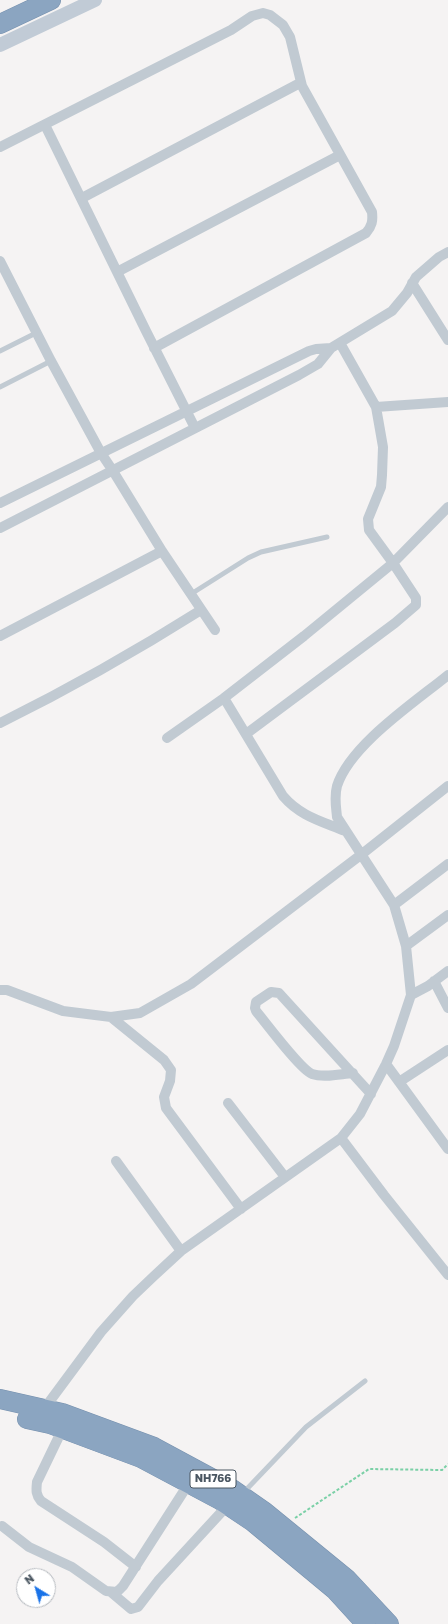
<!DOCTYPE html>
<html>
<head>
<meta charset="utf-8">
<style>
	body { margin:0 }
	#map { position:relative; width:448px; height:1624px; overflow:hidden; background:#f5f3f3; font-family:"Golos Text",sans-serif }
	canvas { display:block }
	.north { position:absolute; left:16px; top:1568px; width:40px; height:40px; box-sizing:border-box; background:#fff; border:1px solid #b7bbc0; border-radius:50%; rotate:323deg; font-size:11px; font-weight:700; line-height:16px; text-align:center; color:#4a5661 }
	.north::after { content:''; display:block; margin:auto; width:14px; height:18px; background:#1a73e8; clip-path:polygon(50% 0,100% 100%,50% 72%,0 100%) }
</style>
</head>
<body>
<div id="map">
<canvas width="448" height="1624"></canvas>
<div class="north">N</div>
</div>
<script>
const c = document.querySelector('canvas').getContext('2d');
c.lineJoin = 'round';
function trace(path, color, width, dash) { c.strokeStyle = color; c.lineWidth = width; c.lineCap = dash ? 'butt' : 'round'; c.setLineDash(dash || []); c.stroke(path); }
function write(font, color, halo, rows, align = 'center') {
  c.font = font + ' "Golos Text",sans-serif'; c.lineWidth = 3; c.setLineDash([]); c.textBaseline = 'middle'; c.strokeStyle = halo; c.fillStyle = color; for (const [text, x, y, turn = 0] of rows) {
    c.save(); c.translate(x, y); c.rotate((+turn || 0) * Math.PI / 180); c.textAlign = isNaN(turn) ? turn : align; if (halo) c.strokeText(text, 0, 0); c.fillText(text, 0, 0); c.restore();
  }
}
const highway = new Path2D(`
	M0,24l51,-24
	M0,1399l62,14 92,34 78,42 33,23 82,67 42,45
	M27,1419l23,5 91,34 79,42 33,22 82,68 31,34`);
trace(highway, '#7690ad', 20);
trace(new Path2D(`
	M295,1518l74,-49 73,1 6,-6`), '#7ad0a6', 2, [3, 2]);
trace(new Path2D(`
	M0,351l36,-18
	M0,387l51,-26
	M191,594l57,-36 13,-6 66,-15
	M243,1493l63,-66 59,-46`), '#c1cad2', 5);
trace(new Path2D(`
	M45,125l101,206 49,97
	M0,147l231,-117 21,-14 11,-3 7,2 13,10 7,12 12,49 70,126c1,9 0,14 -6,21l-212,115
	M82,198l218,-115
	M0,261l51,100 50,92 12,18 49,80 53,79
	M117,272l223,-117
	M412,283l36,57
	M376,407l72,-5
	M0,503l309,-152 7,-2 15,-1
	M0,528l299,-153 19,-11 13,-16 61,-37 15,-18 9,-16 23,-20 9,-5
	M0,636l162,-85
	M0,723c69,-34 136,-72 201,-113
	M246,734l149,-111 21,-18v-7l-23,-35 -24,-33 -1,-11 13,-32 1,-12 1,-28 -4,-23 -3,-17 -36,-64
	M167,738l57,-40
	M345,831c-24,-10 -45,-15 -62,-35l-59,-98 80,-62 89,-73 55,-56
	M394,905l54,-41
	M406,946l42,-31
	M434,981l14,27
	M0,990h7l56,21 48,6 29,-4 51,-29 171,-130 86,-68
	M411,995l17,-9 20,-15
	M111,1017l53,43 7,10 -1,11 -6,16 2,11 75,101
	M386,1064l62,85
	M353,1073c-13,1 -29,5 -41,1 -12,-5 -46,-51 -56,-63l-1,-3 1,-6 15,-10 8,1 92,101
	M399,1082l49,-32
	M228,1103l57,74
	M341,1138l43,57 64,80
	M116,1161l65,90
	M44,1412v-3l57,-77 32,-36 21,-20 27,-25 160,-113 19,-24 26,-50 8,-18 17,-51 -5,-49 -12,-41 -57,-88c-1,-11 -3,-20 0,-31 13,-41 78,-84 111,-111
	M63,1428l-26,54c-1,9 -1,13 4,19l63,41 32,25
	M2,1526l27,21 43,20 34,24 11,1 6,-6 66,-103
	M112,1593l19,16 7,-2 20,-26 69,-75`), '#c1cad2', 10);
trace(new Path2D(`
	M0,45l95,-45`), '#c1cbd6', 14);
trace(highway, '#8ba5c1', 19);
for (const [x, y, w] of [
	[213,1479,46]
]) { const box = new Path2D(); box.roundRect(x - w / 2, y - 9, w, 18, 3); c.fillStyle = '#fff'; c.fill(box); trace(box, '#4a5661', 1); }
write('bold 11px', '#4a5661', null, [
	["NH766",213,1479]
]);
</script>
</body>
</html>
